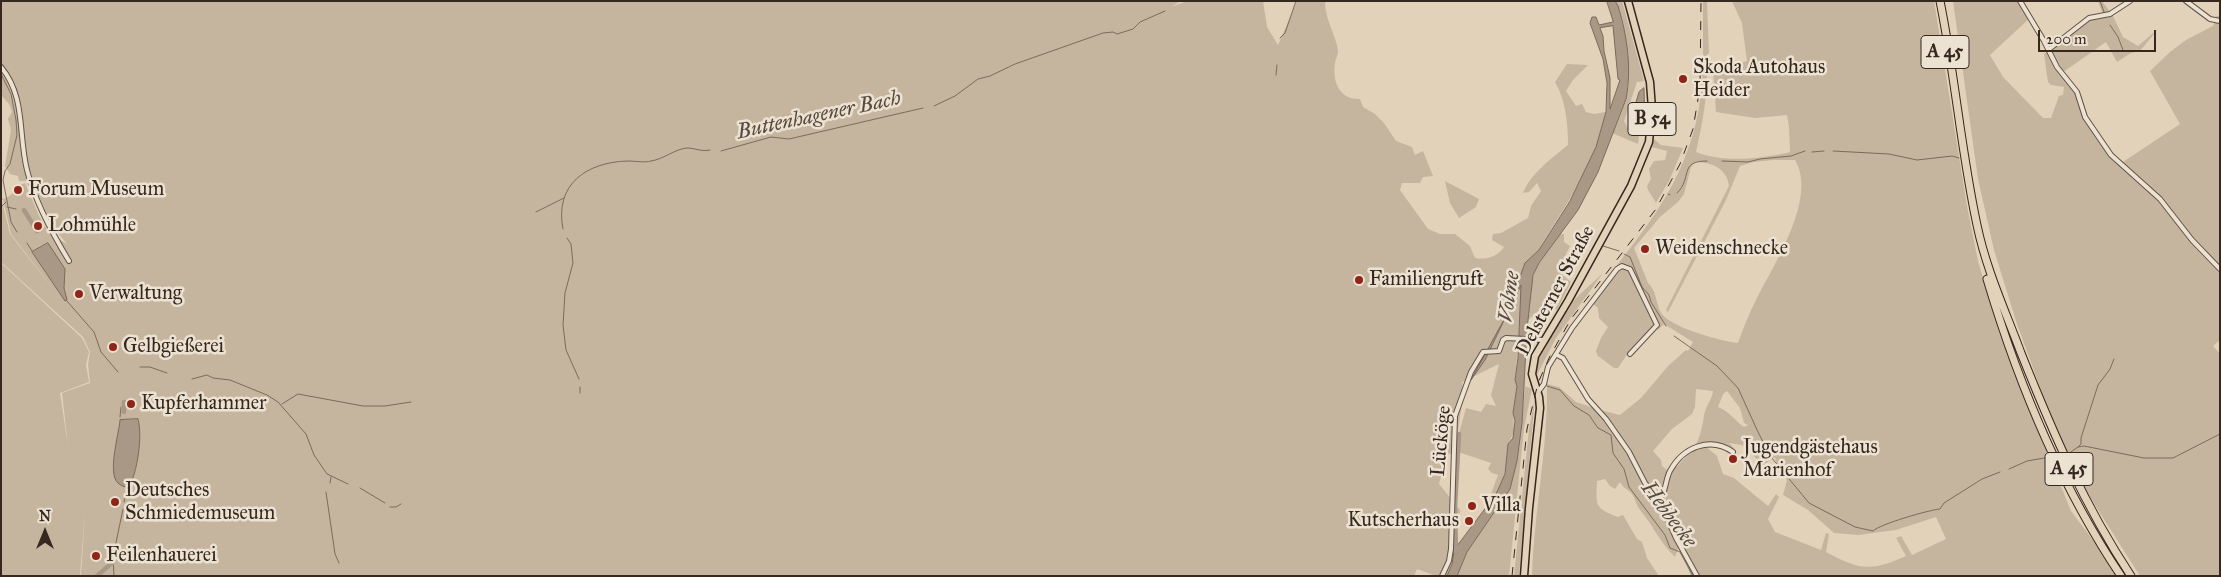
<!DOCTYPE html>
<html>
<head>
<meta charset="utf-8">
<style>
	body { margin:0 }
	#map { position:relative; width:2221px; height:577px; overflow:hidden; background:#e2d2b9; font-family:"IM FELL Great Primer",serif }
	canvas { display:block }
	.frame { position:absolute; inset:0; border:2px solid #36271f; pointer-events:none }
	.north { position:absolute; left:20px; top:507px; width:50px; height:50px; -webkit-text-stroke:4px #ece2d2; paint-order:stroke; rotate:0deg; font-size:14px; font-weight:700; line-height:20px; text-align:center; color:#36271f }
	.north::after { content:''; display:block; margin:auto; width:18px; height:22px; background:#36271f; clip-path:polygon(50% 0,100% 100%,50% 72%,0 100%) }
	.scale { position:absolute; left:2038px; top:30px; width:118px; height:22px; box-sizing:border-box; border:2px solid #36271f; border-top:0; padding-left:6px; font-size:15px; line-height:18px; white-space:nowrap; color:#36271f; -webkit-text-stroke:4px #ece2d2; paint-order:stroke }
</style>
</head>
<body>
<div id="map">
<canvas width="2221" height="577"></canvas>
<div class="frame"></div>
<div class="north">N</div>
<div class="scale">200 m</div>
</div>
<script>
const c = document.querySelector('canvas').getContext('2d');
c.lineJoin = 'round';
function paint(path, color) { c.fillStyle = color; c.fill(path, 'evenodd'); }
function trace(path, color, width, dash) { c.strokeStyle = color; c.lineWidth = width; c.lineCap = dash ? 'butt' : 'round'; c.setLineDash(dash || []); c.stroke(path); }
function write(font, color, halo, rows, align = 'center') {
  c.font = font + ' "IM FELL Great Primer",serif'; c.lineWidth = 5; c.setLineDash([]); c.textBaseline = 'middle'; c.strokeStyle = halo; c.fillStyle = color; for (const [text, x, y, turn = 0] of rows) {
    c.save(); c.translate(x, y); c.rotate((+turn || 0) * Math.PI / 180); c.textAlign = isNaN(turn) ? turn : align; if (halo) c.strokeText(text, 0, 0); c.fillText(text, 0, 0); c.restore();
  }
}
paint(new Path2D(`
	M1,1h1180l-10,6 16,-6h76l4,26 11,18 19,-44h28c0,20 10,31 13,49 1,4 -3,9 -3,14 -3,18 5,36 25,35l3,8 12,7 9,9 12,18 16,6 3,8 8,-4 10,25 -10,1 -3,6h-18l-2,7 28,39 12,5h15l15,12 5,12c11,2 22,-1 29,-11l-12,-7 1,-6 8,-1 27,-15 3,-12 10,-15 -4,-8 -8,9 -6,1c9,-21 28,-34 45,-48 0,-22 -2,-44 -13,-63l12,-18 21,1 -15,15 -7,11 10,15 6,-2 4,8 8,2 12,-2c-10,55 -41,91 -67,138 -12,11 -16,18 -20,34h2l1,12 -7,84 2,6 -4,27 1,19 -6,12 -3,30 -9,20 -11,13 -1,-8 3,-5h4l7,-19 -6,-2 -4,-4 3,-6 -33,-11 -12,3 -7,29 21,26 -6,45 -7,21h-11l-19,-7 -3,7h-1333l4,-65 -5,65h-79v-313l81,75 7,14 -3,13 3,17 -29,11 8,53 -6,-53 28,-10 -2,-18 2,-13 -7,-15 -82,-75 1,-61 8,33 47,60 -46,-60 -8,-34h-2v-3l2,2c13,-4 12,-13 22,-16l15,35 5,9 8,7 7,14 3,-1 -3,-7 7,4 -13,-16 -23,-47h-12l-1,-5 -8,-2 -5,-8 6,-36 -3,-11 4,-7 -3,-8 -7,-8zM1499,364l-8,31 5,11 -10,-2 -5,8 -15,-4 -8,29c0,-19 7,-36 4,-55z
	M1615,1h7l22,80 -7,1 -13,39 6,11 9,4 -1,8 -26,-11c8,-14 13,-29 16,-44 3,-22 -3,-67 -13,-88z
	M1703,1h4l2,52 -6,6z
	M1732,1h202l33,205 11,55 22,74 71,176 34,45 12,20h-426l-12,-30 -4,11c-15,-14 -22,-32 -35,-47 -4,-5 -5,-13 -9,-17 -5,-5 -8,-5 -11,-11l-5,7 -5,-3 -5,-7 -8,2c-1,24 -3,27 21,36l5,-2 14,24 5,3 5,16 12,18h-127c2,-64 16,-128 15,-192l12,3 17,15 18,6 11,12 53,82 6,-4c5,-28 12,-29 29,-49 7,-9 9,-22 11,-33 1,-9 8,-16 9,-25l-17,-2 -1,18 -3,7 -20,15 -19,22 8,9 1,6 6,5 -9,27c-22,-28 -34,-63 -59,-88l20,5 21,-17 27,-32 18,-16 2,1 5,-9 -29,-18 -6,6 -1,-4 -31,30 -8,12h-4l-16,-12 -2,-5 5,-13 7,-11 -9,-9 -1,-10 -6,-5 25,-33v-5c52,-65 84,-116 86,-201l4,3c1,29 -5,58 -11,85 28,11 65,7 94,0l-1,-25 -2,-12 -32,3 -39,-6 -3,-41 34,-10 -5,-38zM1773,160h22c23,38 -22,106 -39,140 -7,14 -13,28 -18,43 -17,-2 -71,-16 -78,-32 -4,-9 -4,-21 -12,-28l-14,-35 26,-31 18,-15 6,-8 7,-27 4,-5c16,0 32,6 34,24l-63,124 2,2 58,-112 14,-34 13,-4zM1727,391l13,17 4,15 4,2 -4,2c-9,-6 -15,-16 -26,-20l5,-13zM1708,443l14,2 11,7 2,-3 -6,-6 13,2 21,20 12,-8 1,5 11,18 -4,15 25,15 26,23 24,2 38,-5 40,-13 10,22 -34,16 -11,-19 -5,2 10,18c-36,16 -46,14 -80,-4l3,-18 -3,-1 -5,17 -46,-18 -7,-13 11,-22 -3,-3 -8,12 -34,-28 -11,-4 -6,-18 -13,-11z
	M1953,1h67l10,17 -40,37 13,22 40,41h8l8,-22 4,-1 1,-8 -13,-2 -3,-3 -4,-28 38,-32 21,-7 -5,-14h4l11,15 10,21 15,9 20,-17 -18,22 -9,2 -14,9 -11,-20 -44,31 13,16 9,25 36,50 60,-40 -30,-53 20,-19 16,-12 27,-14 2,-5 -5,-2 10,-4v325l-7,6 7,8v222h-80l-66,-104 -20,-46 -38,-105 -22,-71 -16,-71z
	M1654,139l7,6 22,3 -14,33 -13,22 -8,-13 -1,-4 4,-7 -2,-10 5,-8 11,-1 2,-9 -15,-4z
	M1445,181l34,18 -3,8 -17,11 -9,-15z
	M1560,234h4v8l6,4 -5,10 4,3 -8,15 10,8 -14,28 -14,-3 -15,13 4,-40 4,-12z
	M1603,273l-47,65 -20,39 1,-15 13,-26 25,-37z
	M1525,386l7,3 -8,39 -15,148h-52l10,-24 43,-63 9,-40z
	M1535,398l-16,178h-5l15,-147z`), '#c5b59f');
const water = new Path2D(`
	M1607,1h8l3,5c9,29 14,63 8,93l-28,73 -20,38 -39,53 -6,12 -6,54 -5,94 -5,38 -7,28 -43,63 -10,24h-10l5,-12 3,-18h2l39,-52 9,-20 3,-30 5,-6 2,-17 -2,-8 4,-27 -2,-6 3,-22 3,-73 -36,75 -14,20 35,-64 19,-53 14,-13 31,-49 26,-54 10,-35 1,-29 -4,-24 -13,-36 2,-6h4l3,8 14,-3zM1613,26l5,53 2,1 -10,29v-31l-6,-27 -1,-15 -3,-8z
	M1644,88l1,40 -6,3 -7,-4 -2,-4 9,-31z
	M48,243l17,26 -1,19 3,12 -2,1 -33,-49z
	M138,419c5,18 -1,53 -9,69 -4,-1 -8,-2 -11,-5 -11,-10 1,-49 2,-63z`);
paint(water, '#a89885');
trace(water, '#7a6b5c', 1);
trace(new Path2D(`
	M2100,1l4,11
	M2110,25l8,12 5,13
	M1280,38l5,-5 11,-32
	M1,74l10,20 5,26 1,15 -7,29 -5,7 -2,9 8,42 6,10
	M1276,75l1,-10
	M934,106l21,-10 23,-17 12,-3 25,-12 88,-31 10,-1 4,2 16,-5 7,-7 25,-11
	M721,151l50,-14 18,2 134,-31
	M1833,151l56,3 28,6 35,-4 7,2
	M1812,152l12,-1
	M1722,161l26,1 12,-3 31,-3 14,-5
	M1677,193c16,-15 1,-32 30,-32
	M1668,194l2,1
	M1,207l5,-5
	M7,207l9,2
	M536,212l28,-14
	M563,229c-9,-45 24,-67 65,-68 8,0 16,2 23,0 13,-2 24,-12 36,-13 8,0 14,4 23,2
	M567,238l4,6 2,19 -8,30 -2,32 3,25 13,29
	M27,243l5,8
	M1603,246l16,5
	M1624,254l6,3 12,30 7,8 2,7 15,24
	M66,300l28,32 7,20 17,20
	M1674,336l43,30 21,22 20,44 13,25 38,46 46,24 18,4c7,-7 56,-21 67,-22l4,-6 38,-24 18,-7
	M140,367h10l17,6
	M192,379l15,-4 6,3 17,2 37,15 11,7 28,32 8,21 13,19 21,10
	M1547,386l13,4 14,16 15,9 9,13 13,7 2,18 11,16 5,18 36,48 5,13 10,4 13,24
	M580,387v6
	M282,404l16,-10 65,12h22l26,-4
	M120,417l1,-10
	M2078,447l3,-3v-6l17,-53 12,-16 4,-10
	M2068,454l10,-7 6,-1 60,12h29l47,-24
	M2009,469l18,-8 23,-4
	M330,483l1,-6
	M360,488l25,15
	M326,492l9,62 4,9
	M124,502l4,-15
	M390,507h6l5,-3
	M114,576l-1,-19 10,-48`), '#7a6b5c', 1);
trace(new Path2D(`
	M24,210l13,21
	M124,402v10
	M1456,551l-1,-44 4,-73
	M97,576l16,-14`), '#a89885', 4.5);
const minor = new Path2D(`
	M2020,1l24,40 13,26 20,25 8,25 26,38 49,44 32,41 28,29
	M2186,1l24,18 10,2
	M2048,50l41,-32 21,-4 20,-13
	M1,67c25,30 17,67 26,103 8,32 25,63 42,91
	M1557,355l6,3 25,41 18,20 23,33 16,31 14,17 17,38 21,38
	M1538,392l6,-8 4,-17 24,-39 45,-59 5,-3 8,3 27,56 -27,29
	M1659,500c7,-6 6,-20 11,-29 13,-24 40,-35 63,-19
	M1442,576l7,-15 2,-12 4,-133 16,-44 12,-20 16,-1 4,-11 3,-2 38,2`);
const primary = new Path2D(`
	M1524,576l5,-68 11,-100 -1,-11 -7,-23 3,-18 33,-55 63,-115 18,-44 3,-33 -2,-27 -22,-81`);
const motorway = new Path2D(`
	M1940,1c15,74 21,150 37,224 9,44 28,85 44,128 32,80 62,150 110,223
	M1987,279c31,104 73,206 134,297`);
trace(minor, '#615246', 6);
trace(primary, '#36271f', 9);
trace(motorway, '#36271f', 9);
trace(minor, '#ece2d2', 4);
trace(primary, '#e2d2b9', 6);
trace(motorway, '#e2d2b9', 7);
trace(new Path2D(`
	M1512,576l15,-147 11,-46 12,-27 21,-37 85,-110 24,-45 13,-35 7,-42 1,-86`), '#36271f', 1, [9, 9]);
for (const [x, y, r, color] of [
	[1683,79,5,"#8f2418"],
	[18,190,5,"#8f2418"],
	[38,226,5,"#8f2418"],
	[1645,249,5,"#8f2418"],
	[1359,280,5,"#8f2418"],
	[79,294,5,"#8f2418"],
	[113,347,5,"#8f2418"],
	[131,404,5,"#8f2418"],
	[1733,459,5,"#8f2418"],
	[115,502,5,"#8f2418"],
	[1472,506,5,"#8f2418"],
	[1469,521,5,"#8f2418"],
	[96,556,5,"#8f2418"]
]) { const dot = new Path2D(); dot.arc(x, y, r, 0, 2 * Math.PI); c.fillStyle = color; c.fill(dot); trace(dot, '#ece2d2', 2); }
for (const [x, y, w] of [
	[1945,52,48],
	[1652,119,48],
	[2069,469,48]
]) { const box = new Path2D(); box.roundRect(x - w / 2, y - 16.5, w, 33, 4); c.fillStyle = '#ece2d2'; c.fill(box); trace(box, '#36271f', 1); }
write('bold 19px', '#36271f', null, [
	["A 45",1945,52],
	["B 54",1652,119],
	["A 45",2069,469]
]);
write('20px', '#36271f', '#ece2d2', [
	["Skoda Autohaus",1693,68],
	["Heider",1693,91],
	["Forum Museum",28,190],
	["Lohmühle",48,226],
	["Weidenschnecke",1655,249],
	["Familiengruft",1369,280],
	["Verwaltung",89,294],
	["Gelbgießerei",123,347],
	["Kupferhammer",141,404],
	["Jugendgästehaus",1743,448],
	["Marienhof",1743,471],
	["Deutsches",125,491],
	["Schmiedemuseum",125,514],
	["Villa",1482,506],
	["Kutscherhaus",1459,521,"right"],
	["Feilenhauerei",106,556]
], 'left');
write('20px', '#36271f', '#ece2d2', [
	["Delsterner Straße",1556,291,-62],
	["Lücköge",1442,441,-85]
]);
write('italic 21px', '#58493e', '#ece2d2', [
	["Buttenhagener Bach",819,116,-12],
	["Volme",1510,297,-82],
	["Hebbecke",1668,515,53]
]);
</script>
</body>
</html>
